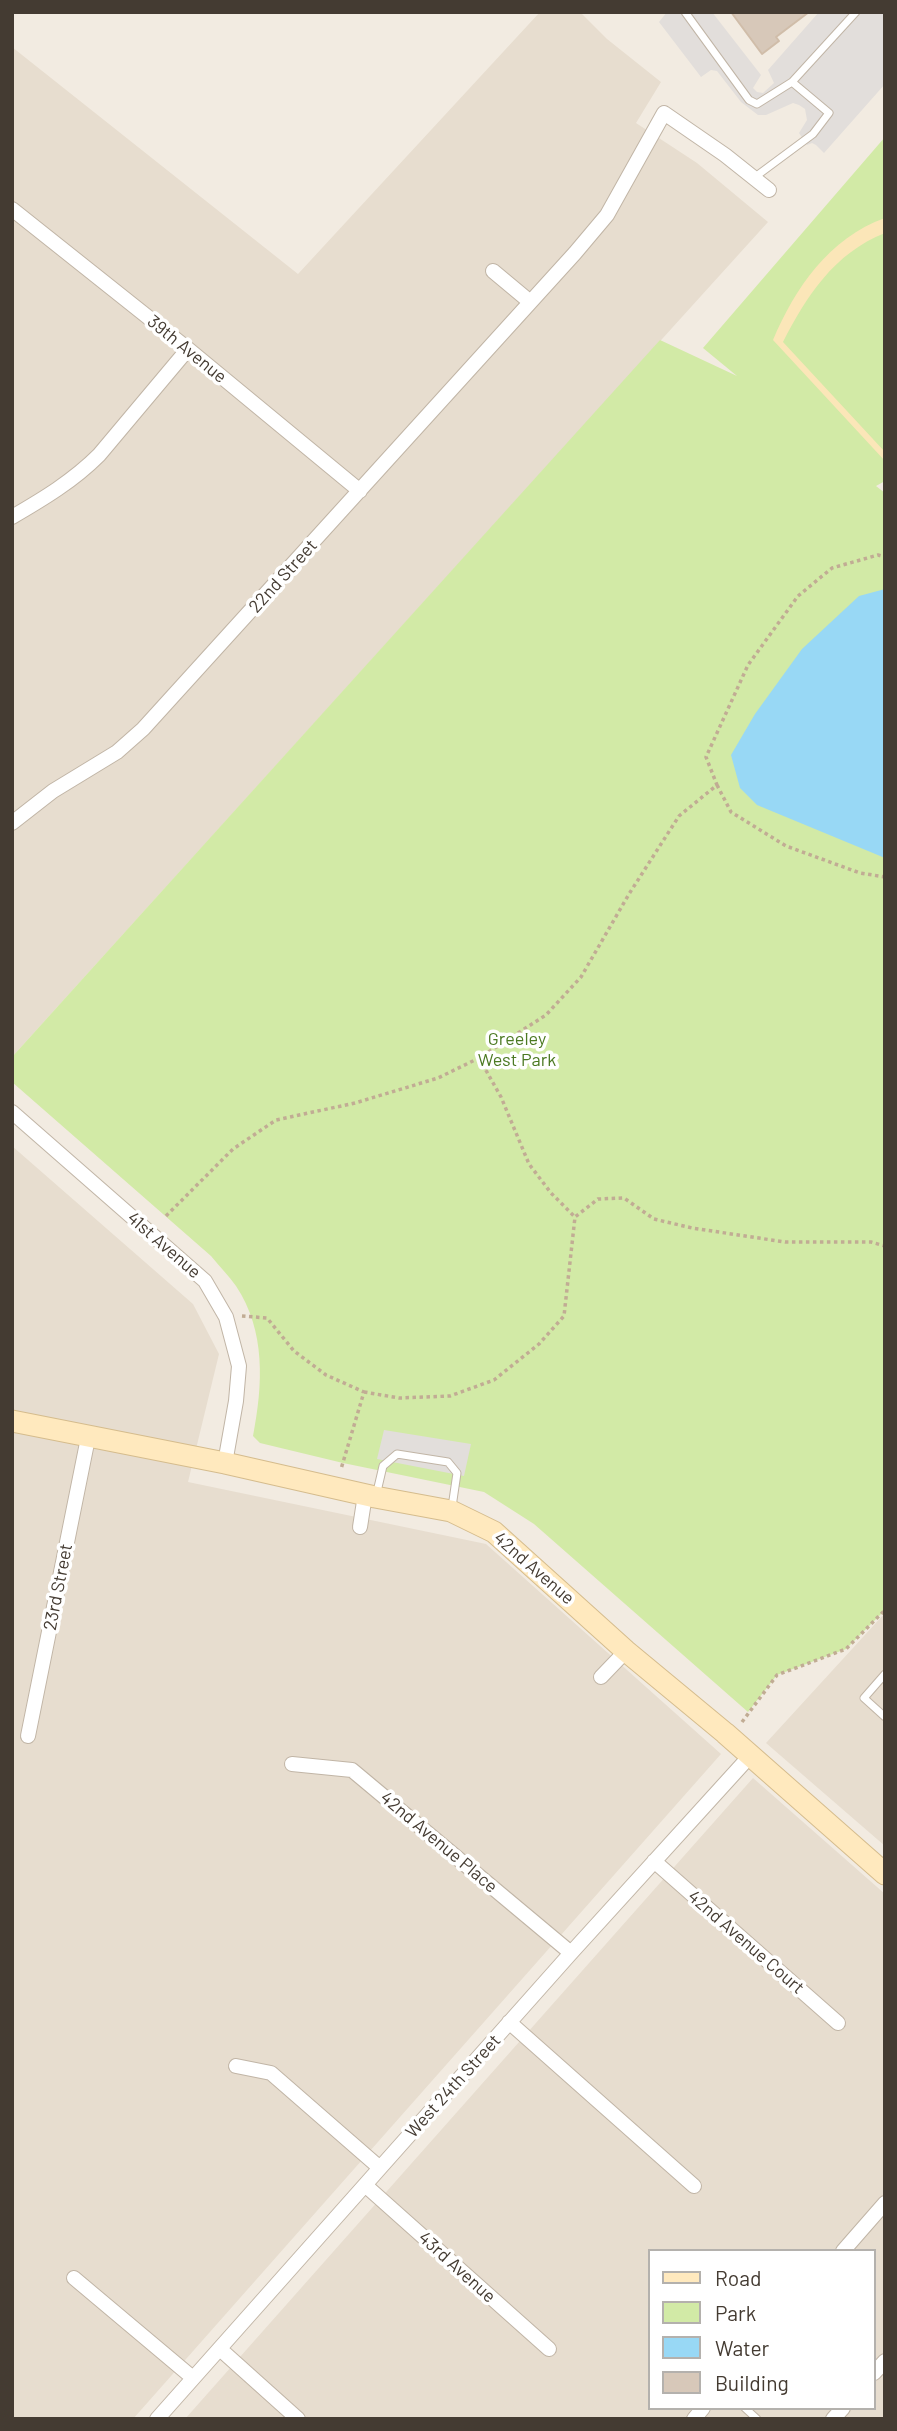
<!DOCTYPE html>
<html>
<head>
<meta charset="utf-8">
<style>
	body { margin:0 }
	#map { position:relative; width:897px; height:2431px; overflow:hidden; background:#f2ebe1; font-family:Barlow,sans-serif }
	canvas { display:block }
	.frame { position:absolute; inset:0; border:14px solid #443b32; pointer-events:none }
	.legend { position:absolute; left:648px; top:2249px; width:228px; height:161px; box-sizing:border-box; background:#fff; border:2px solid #b4b1ad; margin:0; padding:9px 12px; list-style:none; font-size:21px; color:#443b32 }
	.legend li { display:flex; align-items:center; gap:14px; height:35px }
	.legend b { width:35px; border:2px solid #b4b1ad }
</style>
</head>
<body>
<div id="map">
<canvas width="897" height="2431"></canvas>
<div class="frame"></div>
<ul class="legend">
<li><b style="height:9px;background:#ffe9be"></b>Road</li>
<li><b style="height:19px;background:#d2eaa6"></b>Park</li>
<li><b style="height:19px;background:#98d8f5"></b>Water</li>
<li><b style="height:19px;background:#d7c8b9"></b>Building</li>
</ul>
</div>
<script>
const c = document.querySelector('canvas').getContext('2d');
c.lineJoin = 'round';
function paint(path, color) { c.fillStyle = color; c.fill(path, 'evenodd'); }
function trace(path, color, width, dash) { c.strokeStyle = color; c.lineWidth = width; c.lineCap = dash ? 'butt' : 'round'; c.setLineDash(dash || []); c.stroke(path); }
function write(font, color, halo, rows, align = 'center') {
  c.font = font + ' Barlow,sans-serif'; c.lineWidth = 7; c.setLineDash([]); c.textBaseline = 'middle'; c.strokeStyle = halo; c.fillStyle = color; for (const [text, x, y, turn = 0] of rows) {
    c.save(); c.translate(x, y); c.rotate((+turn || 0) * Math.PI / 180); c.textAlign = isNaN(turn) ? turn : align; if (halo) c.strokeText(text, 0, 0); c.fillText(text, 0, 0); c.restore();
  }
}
paint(new Path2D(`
	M540,12h40l27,27 54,43 -25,41 61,40 71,59 -756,835v-1010l286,227z
	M12,1146l181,158 26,50 -31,128 298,62 235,210 -588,665h-121z
	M885,1613v233l-119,-103z
	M753,1778l132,116v525h-700zM650,2251h224v157h-224z`), '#e7ddcf');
paint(new Path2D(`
	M885,137v344l-9,5 9,7v1117l-39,39 -69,26 -29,37 -214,-188 -50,-32 -141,-29 -83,-20 -7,-7c10,-51 13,-105 -17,-150 -7,-10 -17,-20 -25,-30l-199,-174v-25l648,-717 77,36 -34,-28z`), '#d2eaa6');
paint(new Path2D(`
	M885,218v15c-51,20 -79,64 -102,109l102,110v9l-112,-121c22,-52 56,-102 112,-122z`), '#fbe6b8');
paint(new Path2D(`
	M667,12h45l49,63 -8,13 4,4 6,1 11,-10 -6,-13 51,-58h66v72l-61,69 -8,-8 -4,-2 -5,2 -8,-12 8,-13 -2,-11 -6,-4 -6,-2 -27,12h-8l-17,-13 -24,-31 -6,-1 -10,7 -42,-55z
	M384,1430l87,14 -7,32 -87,-17z`), '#e2dedb');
paint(new Path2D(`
	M885,589v269l-128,-53 -17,-17 -9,-33 24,-41 47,-65 57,-53z`), '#98d8f5');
const building = new Path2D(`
	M731,12h78l-33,25 3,4 -17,13z`);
paint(building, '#d7c8b9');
trace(building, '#d0bda9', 2);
const lane = new Path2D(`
	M685,12l64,88 8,4 35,-22 64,-70
	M755,177l58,-43 16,-21 -37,-31
	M376,1496l7,-30 14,-12 51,8 9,11 -5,34
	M885,1674l-21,24 21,19
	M745,2408l12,11`);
const street = new Path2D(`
	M12,209l176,140 172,142
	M493,271l36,30
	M12,517c31,-18 61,-36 87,-62l89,-106
	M12,823l41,-32 64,-39 26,-23 432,-476 32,-38 57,-102 61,42 44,35
	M12,1112l193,169 21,36 13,49 -3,35 -11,62
	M360,1527l5,-32
	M601,1677l25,-26
	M28,1736l60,-298
	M292,1764l60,6 219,183
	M654,1861l184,162
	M509,2022l185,164
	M236,2066l35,7 109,95
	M365,2185l184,164
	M843,2251l42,-48
	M74,2278l119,100
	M220,2349l78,70
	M874,2373l11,-12
	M157,2419l414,-466 179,-197
	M694,2419l9,-11
	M833,2419l10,-11`);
const secondary = new Path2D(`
	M12,1421l213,42 150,34 76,14 43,21 132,119 99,82 160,141`);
trace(lane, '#c1b5a6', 9);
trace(street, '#c1b5a6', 16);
trace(secondary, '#d5bc8d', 23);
trace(new Path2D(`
	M717,785l14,27 55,34 74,27 25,4
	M479,1058l22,39 28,67 22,29 23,23
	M166,1216l67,-67 43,-29 79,-17 83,-25 41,-20 67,-43 35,-38 48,-83 50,-78 38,-31 -11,-28 42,-92 50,-69 34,-28 46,-13 7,2
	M242,1316l25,2 27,33 32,24 38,17 -23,77
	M364,1392l35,6 51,-2 44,-16 45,-36 25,-28 11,-99 23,-18 26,-1 30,21 38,9 93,14h86l14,4
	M742,1722l35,-47 69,-26 39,-39`), '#c1ac94', 3.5, [3.5, 3.5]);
trace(lane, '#fff', 7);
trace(street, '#fff', 14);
trace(secondary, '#ffe9be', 21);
write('18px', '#443b32', '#fff', [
	["39th Avenue",187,349,39],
	["22nd Street",283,576,-48],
	["41st Avenue",164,1245,41],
	["42nd Avenue",534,1568,41],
	["23rd Street",58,1587,-79],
	["42nd Avenue Place",439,1842,40],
	["42nd Avenue Court",746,1942,41],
	["West 24th Street",453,2086,-48],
	["43rd Avenue",457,2267,42]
]);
write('18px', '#4b7922', '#fff', [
	["Greeley",517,1039],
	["West Park",517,1060]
]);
</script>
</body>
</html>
